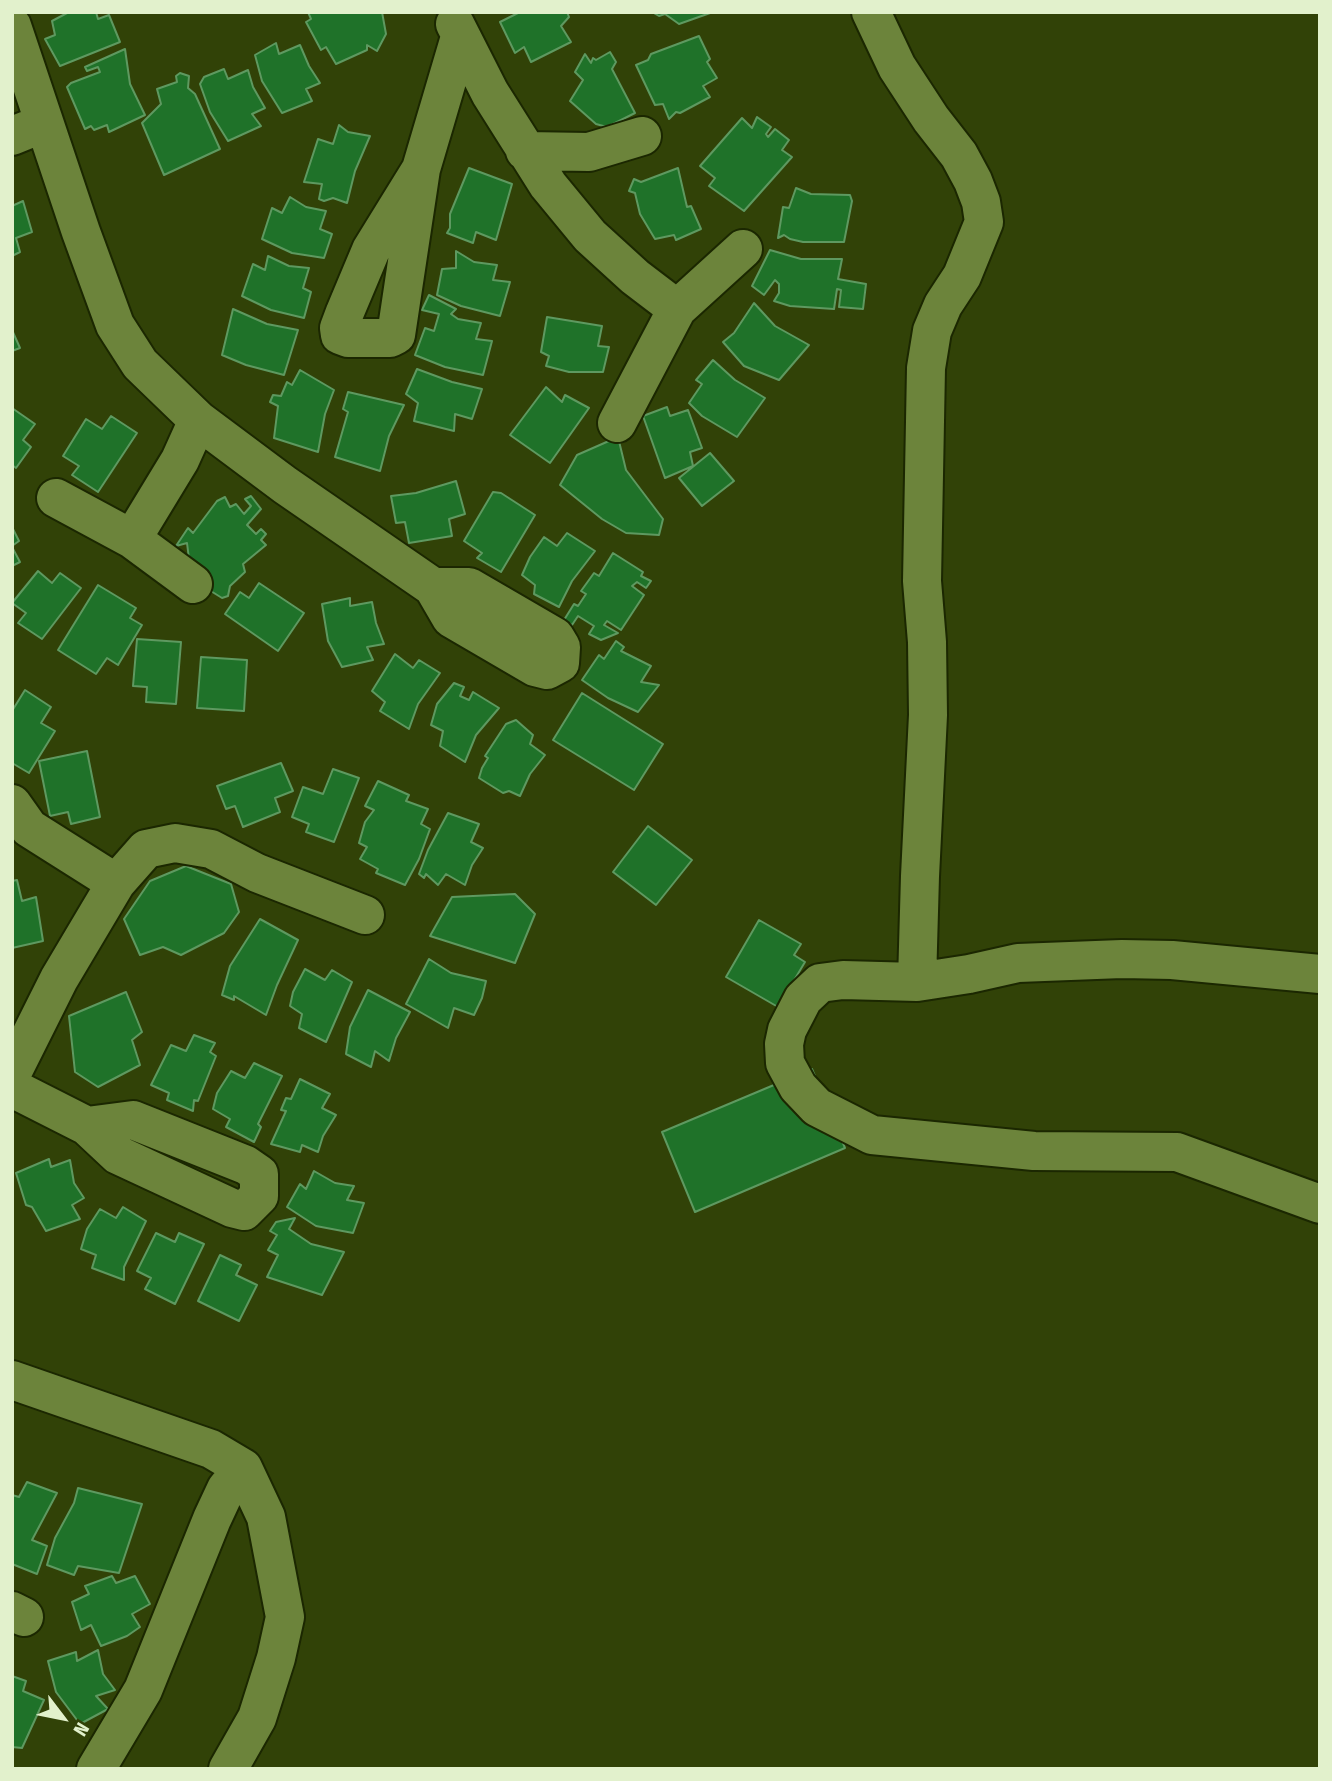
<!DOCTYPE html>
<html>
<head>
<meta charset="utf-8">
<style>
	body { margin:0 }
	#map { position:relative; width:1332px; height:1781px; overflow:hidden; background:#314207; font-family:"Fira Sans Condensed",sans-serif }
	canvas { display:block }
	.frame { position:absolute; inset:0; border:14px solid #e2f1cc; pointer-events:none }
	.north { position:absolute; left:28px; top:1683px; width:70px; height:70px; -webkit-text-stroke:5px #314207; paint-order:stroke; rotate:122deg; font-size:19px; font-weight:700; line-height:28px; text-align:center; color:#e2f1cc }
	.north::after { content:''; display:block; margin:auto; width:24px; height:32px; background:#e2f1cc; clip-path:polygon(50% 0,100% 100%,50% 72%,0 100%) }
</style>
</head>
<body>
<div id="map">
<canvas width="1332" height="1781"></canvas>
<div class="frame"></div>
<div class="north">N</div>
</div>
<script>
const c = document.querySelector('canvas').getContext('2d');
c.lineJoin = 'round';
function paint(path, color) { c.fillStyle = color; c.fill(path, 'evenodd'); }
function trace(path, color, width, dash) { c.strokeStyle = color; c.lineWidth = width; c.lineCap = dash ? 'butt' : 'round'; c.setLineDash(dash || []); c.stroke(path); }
const building = new Path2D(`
	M69,12h27l2,7 11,-4 11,27 -60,24 -15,-27 10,-4 -3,-14z
	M308,12h74l4,22 -9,17 -10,-6v5l-31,14 -10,-17 -5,3 -15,-28 5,-3z
	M520,12h47l2,5 -8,9 10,16 -40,20 -7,-15 -9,6 -15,-31z
	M652,12h61l-34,12 -14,-10 -6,2z
	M699,36l11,23 -3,3 10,16 -14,8 7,11 -30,16 -4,-1 -7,7 -6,-15 -8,1 -19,-40 12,-5 3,-6z
	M276,43l3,11 21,-9 9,21 11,17 -14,6 6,12 -30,12 -20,-32 -7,-26z
	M125,49l5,35 15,31 -36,17 -2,-7 -13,5 -3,-4 -6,3 -18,-42 4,-4 29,-11 -2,-5 -11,4 -2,-4z
	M610,52l6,10 -4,7 23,44 -28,14 -11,-3 -26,-23 13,-21 -8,-8 10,-18 6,9 2,-5 3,2z
	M224,69l4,10 20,-9 5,17 12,21 -13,6 9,12 -33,15 -18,-29 -10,-28 4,-7z
	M180,73l9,3 -1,12 7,6 25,55 -56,26 -22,-52 19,-19 -4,-15 20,-7 -1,-6z
	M757,117l14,10 -5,7 2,3 7,-8 14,11 -7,10 10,7 -48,54 -35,-25 6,-8 -15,-12 42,-48 10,10z
	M339,125l9,7 22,4 -15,35 -8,32 -14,-5 -9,3 -5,-2 3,-15 -18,-2 14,-43 15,5z
	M469,168l43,16 -16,56 -20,-8 -3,11 -26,-10 3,-5v-14z
	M678,168l9,39 4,-1 10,23 -25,11 -2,-5 -19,4 -15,-25 -5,-21 -6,-2 5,-12 7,3z
	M796,188l15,6 39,1 2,6 -8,41h-41l-13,-3 -6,-4 -6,3 5,-31 6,1z
	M290,197l16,10 20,4 -6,18 12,5 -8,24 -32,-5 -30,-14 10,-31 10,5z
	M23,201l9,31 -16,6 4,14 -8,4v-50z
	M770,250l31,9h41l-4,20 28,5 -3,25 -24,-2 2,-17 -4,-1 -3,20 -44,-3 -16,-5 5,-8v-9l-4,-4 -11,15 -12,-9z
	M456,251l18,11 23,3 -4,15 17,2 -10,34 -39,-10 -24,-11 5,-26 14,-1z
	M268,256l21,10 20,2 -6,20 8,4 -7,26 -33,-8 -29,-14 11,-32 12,6z
	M429,295l27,14 -5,5 7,5 23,4 -5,16 16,2 -9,34 -38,-8 -30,-12 10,-27 9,3 5,-17 -17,-4z
	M754,303l21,23 34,19 -30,35 -35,-14 -21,-24 11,-9z
	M233,309l34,15 31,6 -14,45 -38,-10 -24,-10z
	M547,317l55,9 -4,20 11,1 -6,25h-34l-23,-6 3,-10 -8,-4z
	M12,330l8,18 -8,3z
	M713,360l22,20 30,18 -28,39 -35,-21 -13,-13 13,-19 -6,-4z
	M417,369l35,13 30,7 -10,30 -17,-5 -1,17 -40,-10 4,-18 -12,-9z
	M300,370l34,20 -9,24 -7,38 -44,-14 4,-32 -8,-4 3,-7 8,1 6,-14 5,3z
	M546,387l16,15 3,-7 24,13 -39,55 -40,-28z
	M348,392l56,13 -15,31 -9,35 -45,-14 13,-45 -5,-3z
	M667,407l3,9 18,-6 14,38 -12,4 3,14 -28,12 -22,-62z
	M12,408l23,16 -12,16 8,7 -15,21 -4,-3z
	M111,416l26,17 -39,59 -26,-17 7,-9 -16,-10 23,-37 16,10z
	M618,437l8,33 37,49 -4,16 -33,-2 -24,-14 -42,-34 17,-30z
	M710,453l24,28 -32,25 -23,-28z
	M456,481l9,33 -16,5 3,17 -43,7 -4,-21 -9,1 -5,-27 25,-3z
	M493,492l8,1 34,22 -34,57 -24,-14 5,-5 -18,-12z
	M251,496l10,13 -14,16 9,9 5,-5 5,5 -5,6 5,5 -23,19 2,8 -15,14 -2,10 -6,2 -40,-25 7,-14 -2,-16 -11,3 12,-18 5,5 24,-32 8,-4 5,10 6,-3 8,10 7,-8 -6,-7z
	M12,527l7,14 -7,5z
	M567,533l28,18 -23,30 -13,26 -25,-13 1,-9 -13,-10 8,-18 14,-20 13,9z
	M12,547l8,15 -8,4z
	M613,553l30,19 -2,4 10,5 -5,7 -9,-6 -5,4 12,9 -23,35 -14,-9 -3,4 14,8 -17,7 -12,-6 5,-8 -16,-10 -6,9 -8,-5 10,-16 4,2 8,-12 -5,-3 13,-18 5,3z
	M38,571l14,12 8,-10 21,15 -39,51 -24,-16 8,-10 -14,-10z
	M259,583l45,30 -26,38 -53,-37 15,-22 9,6z
	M98,585l38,23 -6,10 12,7 -24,40 -11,-7 -11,16 -38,-24z
	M350,598v8l22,-4 4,21 8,21 -17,3 6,13 -31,7 -14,-26 -6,-37z
	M137,639l44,3 -5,62 -30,-2 1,-15 -14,-1z
	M616,641l8,6 -3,4 30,15 -10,16 18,3 -21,27 -30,-14 -26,-18 17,-25 5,4z
	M395,654l18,14 6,-8 21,13 -22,31 -9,25 -29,-18 5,-9 -13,-11z
	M201,657l46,3 -3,51 -47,-3z
	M454,683l10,4 -4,9 9,4 4,-8 26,16 -23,27 -11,27 -25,-16 3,-15 -12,-6 6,-21z
	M25,690l26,17 -10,16 14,8 -26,42 -17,-10v-52z
	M582,693l81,51 -29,46 -81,-50z
	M516,720l17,15 -3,9 15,11 -15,19 -10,22 -11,-5 -6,2 -24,-15 3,-10 6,-10 -3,-2 21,-32z
	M87,751l13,66 -29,7 -3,-12 -18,4 -11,-55z
	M281,763l12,28 -18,7 5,14 -37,15 -8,-21 -9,3 -9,-23z
	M333,769l26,9 -25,64 -28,-10 3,-8 -17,-7 11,-30 20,7z
	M378,781l31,14 -3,6 22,8 -7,15 9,5 -11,30 -14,26 -29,-12 2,-4 -18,-10 7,-12 -8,-4 6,-21 9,-12 -9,-4z
	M448,813l31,11 -8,18 12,6 -11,17 -7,20 -19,-11 -8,11 -12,-11 -2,4 -5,-4 9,-24z
	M648,826l44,34 -36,45 -43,-33z
	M186,866l45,18 8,28 -15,21 -43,22 -18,-8 -23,8 -16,-36 26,-38z
	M17,880l5,21 14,-4 7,44 -31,7v-67z
	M515,894l20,20 -20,49 -85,-27 22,-39z
	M260,919l38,21 -21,45 -11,30 -32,-19v4l-12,-5 8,-29z
	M759,920l42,24 -7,11 11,7 -27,45 -52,-30z
	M429,959l22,14 35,8 -4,17 -8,17 -20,-7 -6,20 -42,-24z
	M305,969l20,11 7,-10 20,12 -26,60 -27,-14 3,-14 -12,-8 3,-14z
	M368,990l42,22 -14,26 -7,23 -14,-10 -4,16 -25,-13 4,-27z
	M126,992l16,40 -10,8 8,25 -42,22 -23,-15 -6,-56z
	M194,1035l21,8 -5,9 6,4 -18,45 -4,-1 -1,11 -26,-11 2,-7 -18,-8 20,-40 15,6z
	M254,1063l28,13 -24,48 3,3 -7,15 -28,-15 4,-8 -17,-10 4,-16 14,-22 14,7z
	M812,1069l33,79 -150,64 -33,-80z
	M300,1079l30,15 -8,14 14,7 -13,21 -5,16 -16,-7 -2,7 -29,-8 15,-33 -5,-1 5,-12 5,1z
	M49,1159l2,8 19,-7 4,23 10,15 -12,7 8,14 -34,12 -14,-24 -6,-2 -10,-32z
	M314,1171l21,12 19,3 -7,14 17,3 -11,30 -37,-7 -29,-19 13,-23 6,5z
	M123,1207l23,14 -22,46v13l-32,-12 4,-13 -15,-6 6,-20 13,-20 16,9z
	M295,1218l-6,11 22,15 33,8 -22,43 -55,-18 11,-22 -10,-5 9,-15 -7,-4 6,-9z
	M156,1233l19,9 4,-9 25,11 -29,60 -30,-15 6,-11 -14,-7z
	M220,1255l21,10 -5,10 21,10 -18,36 -41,-20z
	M27,1482l30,11 -25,47 15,6 -10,28 -25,-10v-69l7,2z
	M78,1488l64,16 -23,69 -41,-7 -4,9 -27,-10 8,-27 19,-35z
	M112,1576l4,7 19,-7 15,28 -18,10 8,13 -13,9 -26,10 -10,-21 -10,5 -9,-28 17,-8 -4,-8z
	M98,1650l5,24 12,16 -19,6 12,13 -28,15 -24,-32 -8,-31 28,-9 1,9z
	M12,1676l14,5 -3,10 21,9 -22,48 -10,-1z`);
paint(building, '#1f7229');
trace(building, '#5e9960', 2);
const minor = new Path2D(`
	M871,12l26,55 34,52 28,36 14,26 8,21 3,20 -22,54 -19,29 -11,26 -6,37 -4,213 5,61 1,73 -8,161 -3,106
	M455,24l35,69 58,92 42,51 45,41 42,32
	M12,26l69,206 34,93 25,39 58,56 87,65 148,102 18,31 84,49 12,3 13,-7 1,-16 -6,-10 -86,-50h-36
	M12,136l32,-13
	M525,151l64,1 53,-16
	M421,169l-50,81 -26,62 -6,16 1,7 8,3h42l6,-3 25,-166 39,-132
	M617,423l60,-114 66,-60
	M56,498l76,41 61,45
	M132,539l48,-79 18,-40
	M12,804l17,24 87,55
	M1320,974l-148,-14 -50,-1 -104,4 -49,11 -52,8 -74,-2 -23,3 -17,16 -16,31 -3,14 1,19 13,24 19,20 55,28 162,16 143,1 143,52
	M12,1073l47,-94 57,-96 30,-34 29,-6 36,6 46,24 108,42
	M12,1088l75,38 46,-6 113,45 13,9v22l-15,15 -12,-3 -114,-53 -31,-29
	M12,1380l199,69 32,19 23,49 19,100 -9,41 -19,60 -29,51
	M12,1611l12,6
	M96,1769l47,-79 69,-171 14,-30 17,-21`);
trace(minor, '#1b2701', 42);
trace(minor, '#6c843b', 38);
</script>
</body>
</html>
